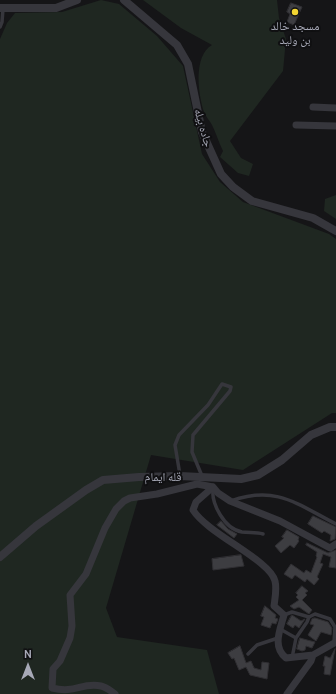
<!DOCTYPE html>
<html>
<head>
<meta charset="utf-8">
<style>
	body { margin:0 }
	#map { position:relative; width:336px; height:694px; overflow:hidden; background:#151517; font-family:Cabin,sans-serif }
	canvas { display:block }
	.north { position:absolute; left:8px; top:646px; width:40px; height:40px; -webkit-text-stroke:3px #101012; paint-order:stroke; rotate:0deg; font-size:11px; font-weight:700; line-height:16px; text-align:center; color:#a7a9b7 }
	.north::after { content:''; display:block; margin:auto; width:14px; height:18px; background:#a7a9b7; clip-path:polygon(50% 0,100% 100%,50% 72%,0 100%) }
</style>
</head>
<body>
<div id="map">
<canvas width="336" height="694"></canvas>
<div class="north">N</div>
</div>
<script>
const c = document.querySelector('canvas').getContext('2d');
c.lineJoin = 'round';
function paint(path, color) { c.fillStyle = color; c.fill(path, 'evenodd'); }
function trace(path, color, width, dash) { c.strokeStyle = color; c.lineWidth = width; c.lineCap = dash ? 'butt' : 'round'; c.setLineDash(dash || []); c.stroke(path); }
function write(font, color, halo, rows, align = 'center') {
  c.font = font + ' Cabin,"Noto Naskh Arabic",sans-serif'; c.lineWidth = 4; c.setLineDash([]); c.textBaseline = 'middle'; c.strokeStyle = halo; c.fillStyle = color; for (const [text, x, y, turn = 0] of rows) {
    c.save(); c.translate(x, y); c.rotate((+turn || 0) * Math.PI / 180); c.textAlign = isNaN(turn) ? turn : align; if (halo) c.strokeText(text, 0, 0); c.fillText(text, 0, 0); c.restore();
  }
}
paint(new Path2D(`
	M101,0l18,4 38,32 26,30 19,88 18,28 23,20 86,32 7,5v174h-4l-89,57 -92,-15 -45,153 11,29 90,13 12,44h-219v-655l7,-16 8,-10 47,-1z
	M143,0h134l2,18 7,21 -3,32 -53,70 11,17 12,6 -4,12 -11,-3 -18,-16 3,-6c-4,-8 -7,-18 -11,-26 -2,-4 -6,-8 -8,-13 -6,-18 -11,-56 8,-67l-31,-17z
	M336,195v24l-12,-8 1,-12z`), '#1f2721');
const building = new Path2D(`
	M291,3l11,4 -8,18 -7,-3 3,-8 -3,-2z
	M313,516l23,11 -1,12 -5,2 1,-6 -7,-4 -2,2 -14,-9z
	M221,521l7,8 9,5 -3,4 -17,-13z
	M287,530l12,7 -1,3 1,1 -5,7 -4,-3 -9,8 -6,-7 9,-8 -2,-1z
	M307,543l21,10 8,-3v18l-7,-1 2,-10 -8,-3 -3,9 3,1 -6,13 2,2 -5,6 -7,-6 -2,3 -10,-7 -3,4 -8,-5 7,-10 13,9 2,-3 5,3 6,-16 -1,-1 1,-4 -11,-7z
	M241,555l3,11 -31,4 -1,-11z
	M302,586l6,5 -3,2 2,2 -5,5 10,10 -3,4 -10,-7 -5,2 -4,-3 9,-6 -3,-3 2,-2 -2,-2z
	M265,606l11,9 -1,3 3,1 -2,5 -4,-1 -2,5 -9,-3 3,-8 -3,-1z
	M292,615l9,6 4,-2 -6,9 -4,-3 -2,3 -6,-4z
	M315,618l13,4 4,6 -1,7 -10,-3 -5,9 -8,-6 6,-10 -4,-1 2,-5z
	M300,638l7,2 8,2 -3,6 -6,-2 -1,4 -3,1 -5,-2z
	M240,646l6,17 5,-2 3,7 7,2 1,-8 7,1 -2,16 -17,-4 -4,-8 -7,3 -5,-12 -2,1 -4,-6z
	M335,649l-5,26 -6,-1 1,-8h-2l2,-10 5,2z`);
paint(building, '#3d3d41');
trace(building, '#302f33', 1);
trace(new Path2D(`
	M0,27l2,-5 1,-13
	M180,475l-5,-30 4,-10 29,-30 14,-21 9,3 -1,4 -37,44 -1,17 10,24
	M213,488c-2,15 11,41 29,44 7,1 14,0 21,2
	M231,501c45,-16 66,3 105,23
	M284,615l8,-3 17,5 6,-3 15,5 5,8 -1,15
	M280,629l16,9 -4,20
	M296,638l11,-16 2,-5
	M248,654l9,-9 21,-7`), '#36363c', 3.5);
trace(new Path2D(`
	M313,107l23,1
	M296,125l40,1
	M213,487l-17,15 -3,8c15,24 77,50 82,71 2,8 0,17 -1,25l10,9c-4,15 -12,32 2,43l27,-3 23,-13
	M115,694c-4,-3 -9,-7 -14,-8 -20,-4 -25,8 -49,2l1,-19 7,-8 10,-23 2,-12 -2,-31 16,-21 19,-46 11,-19 8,-8 6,-3 27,-4 40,-10 16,3 5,6 12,8 50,20 50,27 6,-4
	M287,694l24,-33 2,-6`), '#36363c', 7);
trace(new Path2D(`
	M124,0l53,45 11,19 14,68 19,42 12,13 19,14 61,17 23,13
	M0,8h56l21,-8
	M0,557l36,-31 50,-36 17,-10 36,-3 41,-1 61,3 17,-4 24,-15 29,-25 19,-8h6`), '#36363c', 8);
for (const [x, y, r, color] of [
	[295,12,4,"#f2d532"]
]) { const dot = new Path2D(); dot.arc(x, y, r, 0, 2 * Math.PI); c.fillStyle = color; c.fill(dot); trace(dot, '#101012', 1.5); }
write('12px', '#a7a9b7', '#101012', [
	["مسجد خالد",295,26],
	["بن ولید",295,40]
]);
write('12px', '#a7a9b7', '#101012', [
	["جاده بیله",203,128,74],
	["قله ایمام",163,477]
]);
</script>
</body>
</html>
